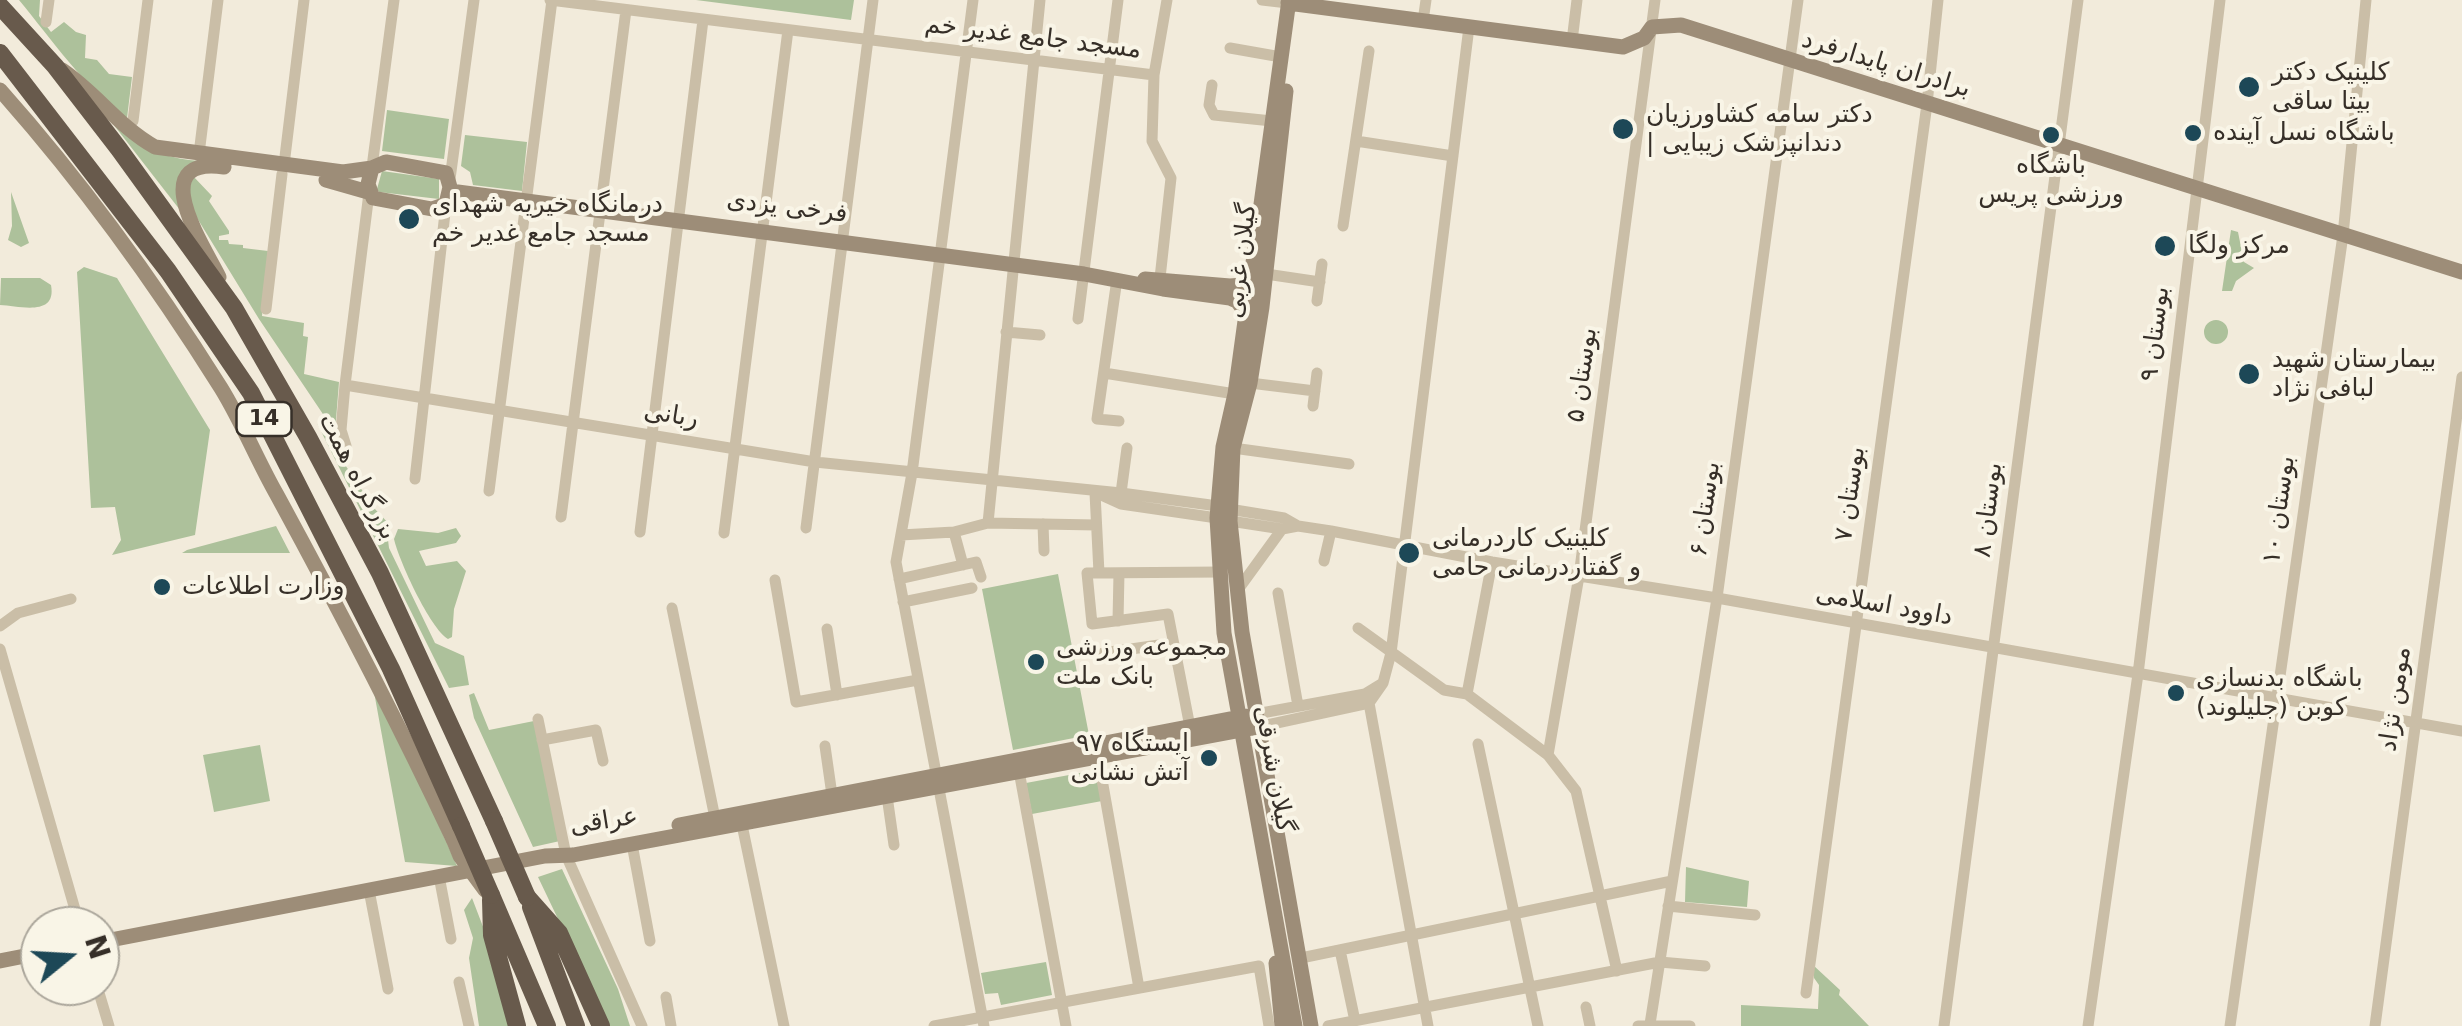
<!DOCTYPE html>
<html>
<head>
<meta charset="utf-8">
<style>
	body { margin:0 }
	#map { position:relative; width:2462px; height:1026px; overflow:hidden; background:#f2ebdb; font-family:"DejaVu Sans",sans-serif }
	canvas { display:block }
	.north { position:absolute; left:20px; top:906px; width:100px; height:100px; box-sizing:border-box; background:#f9f5e7; border:2px solid #aba69b; border-radius:50%; rotate:72deg; font-size:28px; font-weight:700; line-height:40px; text-align:center; color:#362f28 }
	.north::after { content:''; display:block; margin:auto; width:35px; height:45px; background:#1d4857; clip-path:polygon(50% 0,100% 100%,50% 72%,0 100%) }
</style>
</head>
<body>
<div id="map">
<canvas width="2462" height="1026"></canvas>
<div class="north">N</div>
</div>
<script>
const c = document.querySelector('canvas').getContext('2d');
c.lineJoin = 'round';
function paint(path, color) { c.fillStyle = color; c.fill(path, 'evenodd'); }
function trace(path, color, width, dash) { c.strokeStyle = color; c.lineWidth = width; c.lineCap = dash ? 'butt' : 'round'; c.setLineDash(dash || []); c.stroke(path); }
function write(font, color, halo, rows, align = 'center') {
  c.font = font + ' "DejaVu Sans",Vazirmatn,sans-serif'; c.lineWidth = 8; c.setLineDash([]); c.textBaseline = 'middle'; c.strokeStyle = halo; c.fillStyle = color; for (const [text, x, y, turn = 0] of rows) {
    c.save(); c.translate(x, y); c.rotate((+turn || 0) * Math.PI / 180); c.textAlign = isNaN(turn) ? turn : align; if (halo) c.strokeText(text, 0, 0); c.fillText(text, 0, 0); c.restore();
  }
}
paint(new Path2D(`
	M19,0h21l-1,16 12,16 13,-10 12,10 10,3 -1,23 12,2 12,14 23,3 -5,41c-42,-30 -75,-78 -108,-118z
	M696,0h158l-3,20z
	M92,97c41,39 48,59 108,64 -22,16 -27,23 -20,49z
	M387,110l62,9 -5,40 -62,-8z
	M465,135l62,7 -5,49 -49,-6 -3,-13 -9,-6z
	M382,171l57,8v20l-60,-7 -2,-3z
	M193,176l19,20 -3,5 20,30v3l-10,2v4h9l1,4 14,1v3l25,3 -6,65 42,7 -1,13 5,1 -4,37 35,8 -4,50 -76,-113 -73,-119z
	M11,192l18,51 -8,4 -13,-7 4,-14z
	M2231,230l7,2 6,30 10,6 -18,13 -4,10h-10z
	M84,267l33,11 93,152 -15,105 -83,20 9,-15 -6,-33 -24,1 -14,-236z
	M1,278h39l11,7c6,32 -31,21 -51,20z
	M2204 332a12 12 0 1 1 24 0a12 12 0 1 1-24 0Z
	M317,423l57,85 16,17 -3,7 2,16 46,95 29,13 5,29 -20,3z
	M276,526l14,27h-108l5,-3z
	M456,528l5,8 -5,7 -37,8 7,15 31,-5 9,10 -12,38 -2,28 -4,2c-18,-11 -49,-78 -54,-100l4,-10 40,4z
	M1058,574l31,161 -76,15 -31,-161z
	M370,670l87,196 -52,-4z
	M474,693l15,37 45,-9 26,120 -27,6 -59,-129 -5,-23z
	M260,745l10,56 -56,11 -11,-57z
	M1096,770l6,31 -70,13 -6,-31z
	M1686,867l63,14 -2,26 -62,-5z
	M562,869l56,120 12,37h-21l-71,-149z
	M472,898l18,47 23,81h-34l-10,-68 4,-20 -9,-28z
	M1046,962l6,33 -51,10 -3,-12 -13,1 -4,-21z
	M1813,965l27,25 -1,5 30,31h-128v-21l77,4 1,-24 -5,-7z`), '#adc19b');
trace(new Path2D(`
	M550,0l604,75
	M973,0l-61,473 -16,89 88,464
	M1262,0l26,3
	M1423,21l3,-21
	M46,22l3,-22
	M1572,41l5,-41
	M1230,48l51,9
	M1212,85l-3,20 5,10 58,6
	M133,121l15,-121
	M1356,141l97,15
	M199,154l19,-154
	M284,165l20,-165
	M372,167l22,-167
	M450,179l24,-179
	M1343,226l26,-175
	M1266,274l54,8
	M1160,278l11,-100 -19,-37 2,-66 13,-75
	M1117,279l-20,140 22,2
	M1317,301l5,-37
	M266,309l16,-135
	M1078,319l40,-319
	M1006,332l34,3
	M1104,373l131,21
	M1250,383l65,8
	M345,385l470,77 306,31 97,13
	M1313,406l4,-33
	M346,446l-5,-16 4,-45 24,-192
	M1233,448l116,16
	M415,479l31,-275
	M489,491l63,-491
	M1095,493l4,80
	M1121,493l6,-45
	M1099,494l22,10 96,14
	M1229,509l55,9 14,8
	M561,517l65,-507
	M1230,521l52,8 16,-3 33,5 161,31 225,36 745,133
	M988,523l52,-523
	M1043,524l1,27
	M806,528l67,-528
	M640,532l63,-512
	M954,532l9,33
	M724,533l64,-503
	M901,535l53,-3 34,-9 108,2
	M1324,561l7,-30
	M899,579l77,-17 5,15
	M775,580l21,122 122,-22
	M1237,591l45,-62
	M1278,593l20,113
	M903,602l69,-14
	M672,608l43,210
	M1118,621l1,-48
	M0,626l18,-13 53,-14
	M1358,628l86,62 23,4 81,61 28,36 41,180
	M827,629l10,66
	M0,649l76,264
	M1103,653l70,-10
	M1383,683l8,-30 78,-626
	M1467,694l25,-132
	M1369,703l59,323
	M1256,714l109,-20 18,-11 -14,20 -111,24
	M538,719l28,136 76,171
	M1190,727l-22,-113 -76,10 -5,-51 134,-1
	M542,740l54,-10 7,31
	M1478,744l60,282
	M825,746l7,49
	M1548,755l31,-179 76,-576
	M1098,757l41,231
	M1019,771l47,255
	M887,796l7,49
	M741,820l43,206
	M632,844l18,97
	M439,876l12,63
	M369,890l19,99
	M1668,906l87,9
	M1340,950l15,71
	M1301,958l371,-77
	M459,982l10,44
	M97,986l12,40
	M1806,993l121,-889 11,-104
	M666,997l5,29
	M1586,1007l4,19
	M1650,1024l67,-426 81,-598
	M934,1026l325,-60 10,60
	M1328,1026l332,-64 45,4
	M1638,1026h52
	M1944,1026l134,-1026
	M2088,1026l50,-352 82,-674
	M2230,1026l113,-791 23,-235
	M2375,1026l87,-649`), '#cabea7', 11);
trace(new Path2D(`
	M1289,0l-54,394 -12,53 -6,71 7,115 71,393
	M1288,3l335,44 21,-9 8,-11 29,-2 781,247
	M62,70c34,23 57,57 93,77l188,25 29,-4
	M0,90c82,92 155,193 221,298 21,34 36,72 56,107 62,114 121,227 176,344
	M1286,91l-24,216 -12,76 -17,65 -3,73 12,111 69,394
	M386,162l60,11 4,14 -4,17 -14,5 -59,-11 -5,-14 4,-16z
	M326,180l42,12
	M450,191l634,83 79,15 67,9 7,3 9,12
	M219,277c-16,-32 -75,-121 5,-110
	M1145,279l85,7 26,-2
	M679,825l566,-109
	M100,942l445,-86 28,-1 685,-128
	M0,961l40,-8
	M1276,963l6,63`), '#9d8d78', 15);
trace(new Path2D(`
	M0,6l55,60 64,83 115,159 74,129 72,136 114,248
	M0,53l168,218 83,122 140,276 70,157
	M491,895l56,131
	M527,897l32,36 42,93
	M491,900l1,35 25,91
	M531,907l45,119`), '#685a4c', 18);
trace(new Path2D(`
	M453,839l7,17 25,34`), '#9d8d78', 15);
trace(new Path2D(`
	M494,821l33,76
	M461,826l30,69`), '#685a4c', 18);
for (const [x, y, r, color] of [
	[2249,87,12,"#1d4857"],
	[1623,129,12,"#1d4857"],
	[2193,133,10,"#1d4857"],
	[2051,135,10,"#1d4857"],
	[409,219,12,"#1d4857"],
	[2165,246,12,"#1d4857"],
	[2249,374,12,"#1d4857"],
	[1409,553,12,"#1d4857"],
	[162,587,10,"#1d4857"],
	[1036,662,10,"#1d4857"],
	[2176,693,10,"#1d4857"],
	[1209,758,10,"#1d4857"]
]) { const dot = new Path2D(); dot.arc(x, y, r, 0, 2 * Math.PI); c.fillStyle = color; c.fill(dot); trace(dot, '#f9f5e7', 4); }
for (const [x, y, w] of [
	[264,419,55]
]) { const box = new Path2D(); box.roundRect(x - w / 2, y - 17, w, 34, 8); c.fillStyle = '#f9f5e7'; c.fill(box); trace(box, '#362f28', 2.5); }
write('bold 22px', '#362f28', null, [
	["14",264,419]
]);
write('25px', '#362f28', '#f9f5e7', [
	["مسجد جامع غدیر خم",1033,38,7],
	["برادران پایدارفرد",1886,65,17],
	["فرخی یزدی",787,208,7],
	["گیلان غربی",1242,261,-83],
	["بوستان ۹",2156,334,-83],
	["بوستان ۵",1583,375,-82],
	["ربانی",671,416,9],
	["بزرگراه همت",357,477,62],
	["بوستان ۷",1851,494,-82],
	["بوستان ۶",1706,509,-82],
	["بوستان ۸",1989,510,-83],
	["بوستان ۱۰",2280,510,-82],
	["داوود اسلامی",1884,606,10],
	["مومن نژاد",2396,699,-82],
	["گیلان شرقی",1273,769,80],
	["عراقی",604,822,-9]
]);
write('25px', '#362f28', '#f9f5e7', [
	["کلینیک دکتر",2272,73],
	["بیتا ساقی",2272,102],
	["دکتر سامه کشاورزیان",1646,115],
	["| دندانپزشک زیبایی",1646,144],
	["باشگاه نسل آینده",2213,133],
	["باشگاه",2051,166,"center"],
	["ورزشی پریس",2051,195,"center"],
	["درمانگاه خیریه شهدای",432,205],
	["مسجد جامع غدیر خم",432,234],
	["مرکز ولگا",2188,246],
	["بیمارستان شهید",2272,360],
	["لبافی نژاد",2272,389],
	["کلینیک کاردرمانی",1432,539],
	["و گفتاردرمانی حامی",1432,568],
	["وزارت اطلاعات",182,587],
	["مجموعه ورزشی",1056,648],
	["بانک ملت",1056,677],
	["باشگاه بدنسازی",2196,679],
	["کوبن (جلیلوند)",2196,708],
	["ایستگاه ۹۷",1189,744,"right"],
	["آتش نشانی",1189,773,"right"]
], 'left');
</script>
</body>
</html>
